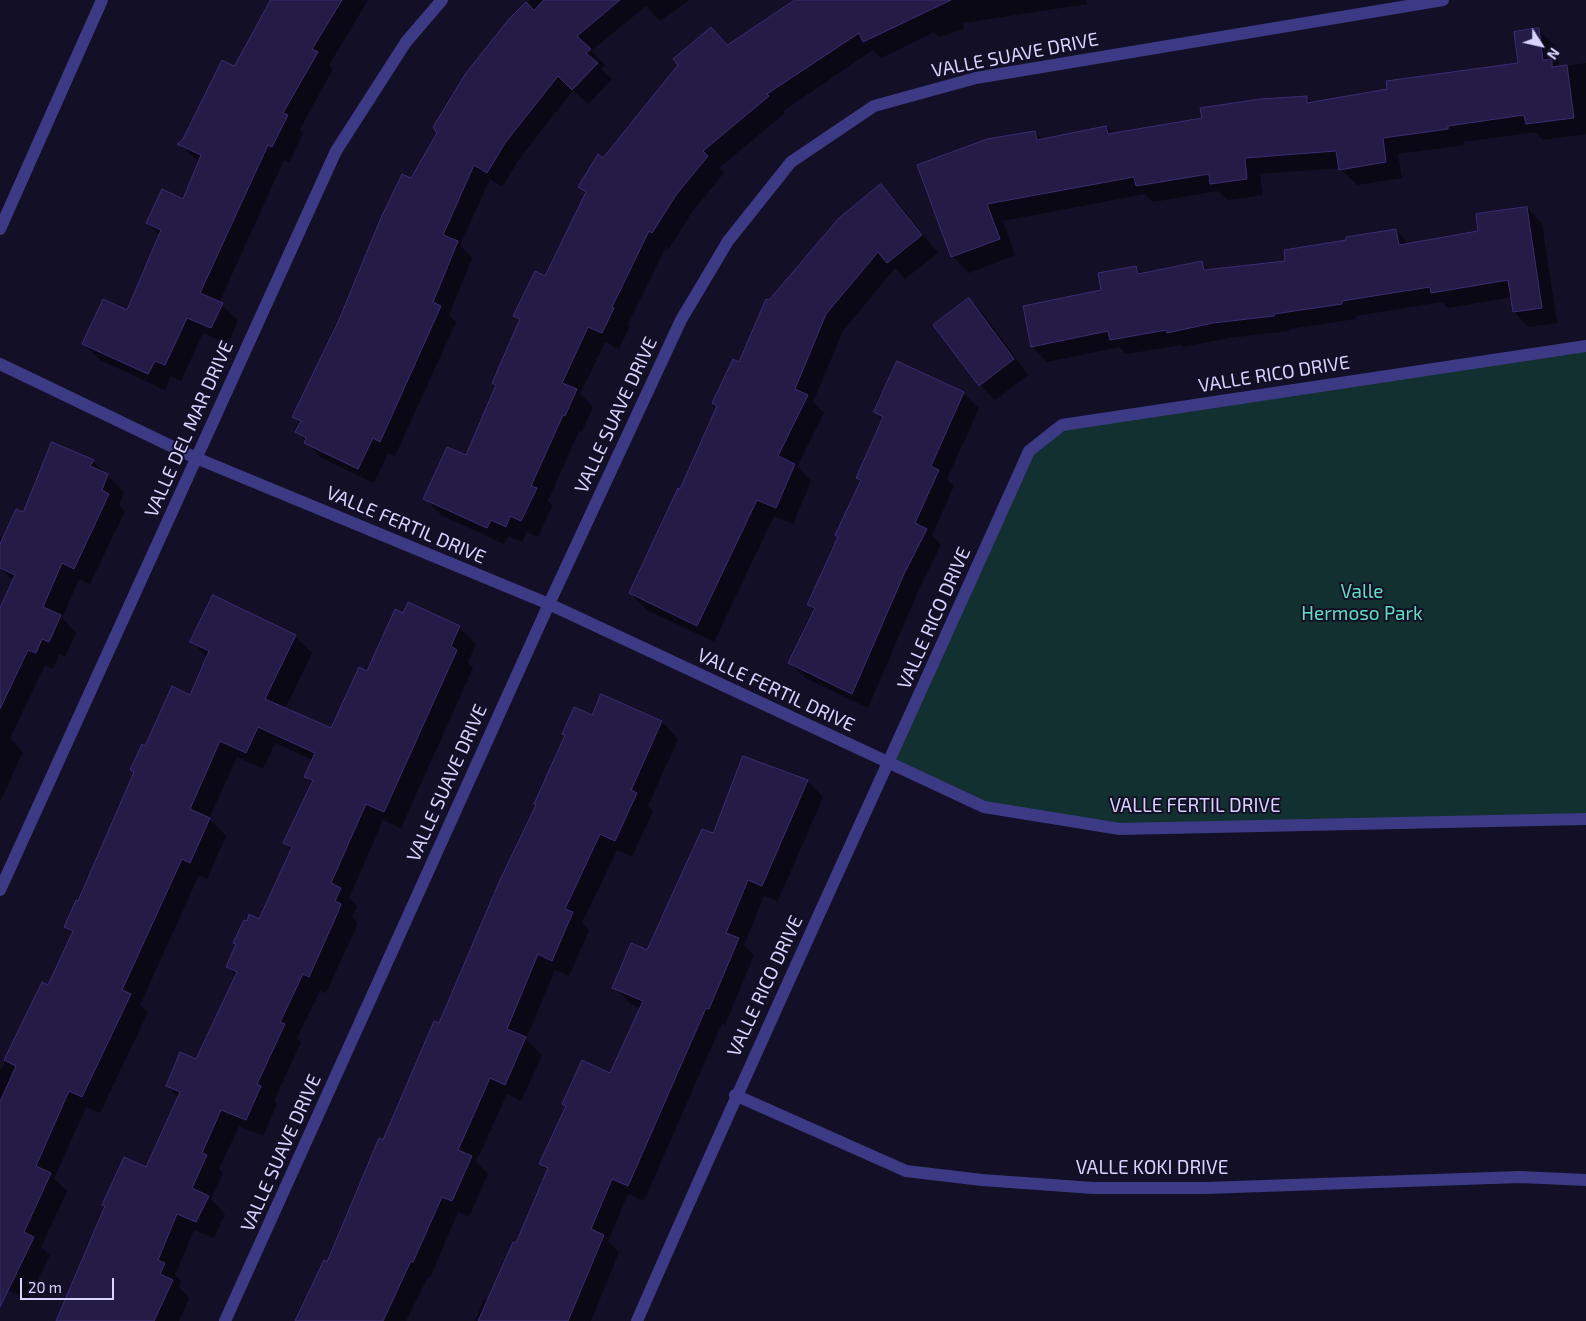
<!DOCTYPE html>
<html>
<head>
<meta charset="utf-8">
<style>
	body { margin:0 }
	#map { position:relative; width:1586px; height:1321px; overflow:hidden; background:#130f26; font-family:"Exo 2",sans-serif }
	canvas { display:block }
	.north { position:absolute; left:1516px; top:20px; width:50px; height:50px; -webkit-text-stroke:4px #130f26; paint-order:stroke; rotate:125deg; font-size:14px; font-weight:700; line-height:20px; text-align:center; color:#d9d4ff }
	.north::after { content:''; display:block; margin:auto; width:18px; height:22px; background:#d9d4ff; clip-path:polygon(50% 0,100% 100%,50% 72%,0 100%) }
	.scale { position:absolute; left:20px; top:1278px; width:94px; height:22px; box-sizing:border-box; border:2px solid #d9d4ff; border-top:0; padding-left:6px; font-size:15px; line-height:18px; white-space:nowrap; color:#d9d4ff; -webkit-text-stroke:4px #130f26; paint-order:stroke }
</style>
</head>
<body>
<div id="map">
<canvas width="1586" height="1321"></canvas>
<div class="north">N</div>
<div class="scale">20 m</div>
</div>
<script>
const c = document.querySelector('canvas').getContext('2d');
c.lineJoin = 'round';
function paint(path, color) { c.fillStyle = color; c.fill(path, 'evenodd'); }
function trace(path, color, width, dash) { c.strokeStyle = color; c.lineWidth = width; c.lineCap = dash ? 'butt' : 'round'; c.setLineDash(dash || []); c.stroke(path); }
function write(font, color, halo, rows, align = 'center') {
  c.font = font + ' "Exo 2",sans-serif'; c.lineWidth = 4; c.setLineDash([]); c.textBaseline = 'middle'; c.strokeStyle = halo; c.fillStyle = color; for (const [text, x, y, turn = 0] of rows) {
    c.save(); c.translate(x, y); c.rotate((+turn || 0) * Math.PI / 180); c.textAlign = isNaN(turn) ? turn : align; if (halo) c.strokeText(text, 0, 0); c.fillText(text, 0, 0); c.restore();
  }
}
paint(new Path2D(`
	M1586,346v473l-466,10 -136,-22 -95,-43 140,-313 33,-26z`), '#12302f');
paint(new Path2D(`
	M272,0h96l-39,65 4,4 -33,60 3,4 -14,30 -5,-3 -65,143 19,17 -10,24 -25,-11 -22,48 -10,-5 -6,14 -65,-30 -16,-16 43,-33 33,-75 -12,-13 35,-22 16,-39 -20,-18 55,-77z
	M530,0h159l-29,21 -14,-15 -55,45 14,14 -4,4 11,10 -24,25 -15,-14 -53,68 -18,29 -12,-8 -30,66 12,13 -23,57 7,7 -61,134 -7,-3 -14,30 -53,-25 -24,-26 4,-8 -7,-8 117,-236z
	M797,0h289l1,4 -124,19 1,6 -25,8 -5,-5 -53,26 -8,-8 -90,61 2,2 -66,55 5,5 -32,39 -23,37 -3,-2 -38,77 2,2 -11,23 -14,-7 -25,52 13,13 -11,25 -3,-1 -31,70 4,5 -14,31 -11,-5 -5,10 -14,-6 -4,8 -63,-29 -16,-17 42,-41 30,-70 -4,-4 28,-61 -6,-6 31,-39 40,-83 -7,-7 132,-159 17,18z
	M1539,30l16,16 4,21 27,-4v71l-43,6 -8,-8 -71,10v3l-66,9 4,24 -45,7 -17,-17 -80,6 3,21 -35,5 -10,-9 -65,11 -8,-8 -142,27 12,34 -46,18 -17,-17 -33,-90 116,-34 8,8 63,-13 7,8 90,-16 103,-22 7,6 206,-39z
	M881,186l16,16 41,51 -33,26 -10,-11 -52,63 -30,71 11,11 -27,54 14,14 -18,43 -19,-8 -60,126 -67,-32 -17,-17 51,-103 37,-83 -5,-4 26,-39 30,-63z
	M1527,208l15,15 15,100 -28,4 -15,-15 -2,-15 -64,11 -6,-6 -86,14v3l-67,10v2l-60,7 -46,9 -2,-2 -55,9 -7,-7 -72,15 -15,-16 104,-79 7,7 58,-11 9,8 77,-9 61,-21 48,-11 14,15 70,-13z
	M969,299l15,16 44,60 -33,25 -15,-15z
	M963,393l16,15 -32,71 7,7 -22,49 9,10 -22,44 -51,119 -63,-30 -15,-15 25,-52 -6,-6 53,-123 -4,-4 25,-58 -8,-8z
	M93,461l31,31 -5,13 6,6 -35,73 -11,-5 -17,39 14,15 -11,24 -6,-3 -6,15 -8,-4 -35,73 13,14 -23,50v-191l14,-30 -14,-13v-31l4,2 19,-26z
	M404,614l55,13 17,17 -8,18 5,6 -72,160 -18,-8 -34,78 8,8 -5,11 5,5 -2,8 -29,63 -6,-2 -23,47 4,4 -27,59 3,3 -14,32 -24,-10 -20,43 4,4 -12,26 14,15 -11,24 -20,-8 -19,45 6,6 -2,6 10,11 -10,23h-122l49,-114 -3,-3 44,-35 32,-71 -12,-12 30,-26 39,-85 -9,-8 17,-45 16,-2 32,-69 -7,-8 28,-60 -7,-7 7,-16 -38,-17 -12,26 -26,-12 -28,62 17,17 -19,43 -8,-4 -59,130 8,7 -48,101 -14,-6 -32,72 13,12 -26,56 9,8 -22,45 -21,-10 -7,16v-234l42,-88 7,3 24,-53 -8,-7 13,-24 56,-130 -2,-3 14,-23 45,-51 17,-38 -16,-16 103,-6 17,17 -27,56 47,21z
	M602,696l60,26 16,17 -30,67 5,5 -21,46 -15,-7 -35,73 7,7 -20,46 -14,-6 -29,69 16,16 -21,46 -14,-7 -31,68 12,12 -19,43 -11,-5 -28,66 -2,-1 -22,44h-111l33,-58 111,-238 98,-220 29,-69 -3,-3 29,-17z
	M807,781l16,16 -45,104 -14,-5 -20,49 10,10 -29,70 -3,-2 -78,178 -16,-7 -20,47 11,11 -28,69h-116l9,-22 5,1 28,-55 31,-74 -7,-7 26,-57 -4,-3 48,-30 30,-65 -11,-6 -16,-15 34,-36 66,-117z`), '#0007');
const building = new Path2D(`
	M271,0h71l-30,49 6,3 -35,61 5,2 -16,32 -4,-2 -68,148 23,10 -12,25 -24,-10 -22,47 -10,-4 -7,13 -66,-30 21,-45 24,11 34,-80 -15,-7 16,-34 21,10 18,-44 -24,-11 6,-5 39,-79 12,6z
	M544,0h76l-43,36 14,13 -5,4 12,10 -26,27 -14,-14 -53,67 -18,30 -13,-8 -31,70 15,6 -25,61 8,4 -61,136 -7,-4 -15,31 -54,-26 2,-5 -11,-6 6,-11 -9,-4 47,-97 41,-100 22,-46 9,4 26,-45 -4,-6 33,-54 43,-54 17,-17 8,8z
	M795,0h156l-88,42 -4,-9 -92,61 2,2 -66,55 5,5 -32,39 -24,38 -3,-2 -37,76 2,1 -12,25 -14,-6 -26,56 15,6 -12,27 -2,-1 -32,71 6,2 -16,33 -11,-5 -4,11 -15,-7 -4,8 -64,-29 24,-52 19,8 30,-70 -4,-2 28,-64 -7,-3 22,-45 10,5 41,-84 -8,-5 20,-33 5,4 75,-93 -5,-6 38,-32 16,18z
	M1539,28l4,32 9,-1v8l15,-2 7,53 -48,6 -2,-9 -76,11v3l-65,9 3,24 -47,8 -3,-19 -91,7 2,21 -37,5 -1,-10 -73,12 -2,-9 -147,27 13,35 -49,18 -34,-92 70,-26 48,-8 2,9 69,-14 2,8 94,-16 -2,-10 60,-9 47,-3v7l80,-14 -1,-8 132,-18 -4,-31z
	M881,184l41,51 -35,28 -9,-11 -52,62 -31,75 13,6 -30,61 17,8 -19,44 -19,-8 -60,126 -68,-33 49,-105 2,1 37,-83 -5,-3 21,-44 6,3 27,-63 3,1 70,-82z
	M1527,207l15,101 -29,4 -5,-32 -77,13 -1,-6 -88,14v3l-68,10v2l-61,7 -46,10 -1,-3 -56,10 -2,-9 -77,16 -8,-41 78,-16 -3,-17 38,-7 2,8 64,-13 2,9 81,-9 -1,-11 62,-10v-3l50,-8 3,16 79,-14 -2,-17z
	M969,298l45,61 -35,27 -46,-61z
	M897,361l67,31 -33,74 8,4 -24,53 12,6 -23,45 -52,120 -64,-31 27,-55 -8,-3 31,-68 -3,-2 26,-55 -5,-2 27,-61 -9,-5z
	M52,442l42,18 -4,6 18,8 -6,16 7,4 -35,75 -12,-6 -19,44 18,8 -12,27 -7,-3 -6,14 -8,-3 -28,59v-101l15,-33 -15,-7v-24l16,-35 7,3z
	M213,595l83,40 -31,64 66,29 28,-61 8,4 28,-62 8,4 5,-11 52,24 -9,20 6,4 -73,162 -18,-8 -35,79 10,5 -6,13 6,3 -3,8 -29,65 -6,-3 -23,48 5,2 -28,60 4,2 -15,34 -25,-10 -19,43 5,2 -15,33 17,8 -13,26 -19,-8 -19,46 7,3 -5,11 13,6 -19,41h-98l49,-115 -3,-1 22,-48 22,10 34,-75 -14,-6 14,-34 16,7 41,-87 -11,-5 10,-23 -3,-1 11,-23 3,1 2,-7 10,5 33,-72 -9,-4 30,-63 -9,-3 11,-24 -57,-26 -12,26 -26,-12 -30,68 20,9 -20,45 -8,-4 -60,131 9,4 -49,103 -13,-6 -33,75 15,7 -27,59 10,5 -34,70v-205l16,-36 -12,-6 38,-78 6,3 25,-54 -9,-4 12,-27 2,1 56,-129 -4,-2 12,-26 3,2 27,-60 18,9 19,-44 -19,-9z
	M601,694l61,27 -31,69 6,3 -22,48 -15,-7 -35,75 8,3 -21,49 -14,-7 -31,75 19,8 -21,48 -15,-7 -32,72 14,6 -20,45 -10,-4 -29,65 -2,-1 -28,60h-88l29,-61 3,2 52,-124 4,2 51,-119 5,2 61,-143 36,-75 -2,-1 31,-69 -3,-1 12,-27 18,8z
	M743,756l65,24 -46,106 -14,-6 -22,53 13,5 -30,71 -3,-1 -78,178 -16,-7 -21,50 13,6 -36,86h-90l35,-79 3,1 32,-75 -9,-4 27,-58 -4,-2 20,-44 28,13 33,-72 -31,-13 19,-45 16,7 55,-121 11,4z`);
paint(building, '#241b47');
trace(building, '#3b2d73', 1);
trace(new Path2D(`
	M0,364l196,94 353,146 435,203 136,22 466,-10
	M0,890l336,-739 70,-109 36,-42
	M735,1095l171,76 76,9 111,8h113l314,-11 66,3
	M225,1321l324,-717 132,-284 47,-79 63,-79 83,-56 102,-28 467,-78
	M637,1321c127,-291 262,-579 392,-870l33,-26 524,-79`), '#3d3a85', 12);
trace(new Path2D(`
	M0,229l102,-229`), '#3d3a85', 12);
write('19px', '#d9d4ff', '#130f26', [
	["VALLE SUAVE DRIVE",1015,55,-11],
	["VALLE RICO DRIVE",1274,374,-9],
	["VALLE SUAVE DRIVE",616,415,-65],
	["VALLE DEL MAR DRIVE",189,429,-66],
	["VALLE FERTIL DRIVE",406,525,23],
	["VALLE RICO DRIVE",934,618,-66],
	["VALLE FERTIL DRIVE",776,690,25],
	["VALLE SUAVE DRIVE",447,783,-66],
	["VALLE FERTIL DRIVE",1195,806],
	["VALLE RICO DRIVE",765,986,-65],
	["VALLE SUAVE DRIVE",281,1153,-66],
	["VALLE KOKI DRIVE",1152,1168]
]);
write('19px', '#5fe0c0', '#130f26', [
	["Valle",1362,592],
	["Hermoso Park",1362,614]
]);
</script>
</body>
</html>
